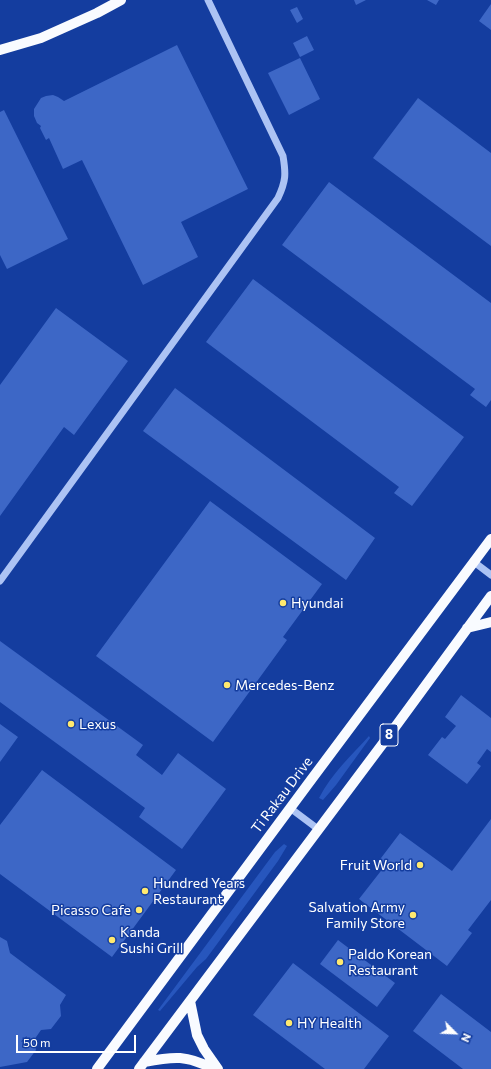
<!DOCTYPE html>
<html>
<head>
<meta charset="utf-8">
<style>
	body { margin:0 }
	#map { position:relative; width:491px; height:1069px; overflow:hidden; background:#143d9f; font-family:Commissioner,sans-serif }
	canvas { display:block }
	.north { position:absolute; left:435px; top:1013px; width:40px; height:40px; -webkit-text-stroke:3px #143d9f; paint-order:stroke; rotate:114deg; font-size:11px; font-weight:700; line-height:16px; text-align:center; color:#fff }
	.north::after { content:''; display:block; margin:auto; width:14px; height:18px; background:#fff; clip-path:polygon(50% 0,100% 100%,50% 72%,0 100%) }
	.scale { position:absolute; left:16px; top:1035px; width:120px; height:18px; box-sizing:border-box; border:2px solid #fff; border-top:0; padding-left:5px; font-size:12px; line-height:14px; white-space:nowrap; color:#fff; -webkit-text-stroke:3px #143d9f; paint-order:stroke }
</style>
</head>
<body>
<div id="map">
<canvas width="491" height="1069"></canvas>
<div class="north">N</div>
<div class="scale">50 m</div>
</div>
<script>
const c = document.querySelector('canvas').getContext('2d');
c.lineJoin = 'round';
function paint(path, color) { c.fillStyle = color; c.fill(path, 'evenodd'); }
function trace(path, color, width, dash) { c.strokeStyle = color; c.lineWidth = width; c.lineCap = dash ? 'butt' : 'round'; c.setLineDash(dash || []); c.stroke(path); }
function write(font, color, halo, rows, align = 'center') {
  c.font = font + ' Commissioner,sans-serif'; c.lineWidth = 3; c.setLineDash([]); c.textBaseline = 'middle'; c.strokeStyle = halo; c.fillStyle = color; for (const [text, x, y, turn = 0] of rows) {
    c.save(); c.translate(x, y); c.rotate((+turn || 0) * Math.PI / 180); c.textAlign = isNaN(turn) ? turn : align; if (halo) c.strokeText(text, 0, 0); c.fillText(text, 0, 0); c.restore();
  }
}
paint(new Path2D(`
	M369,736l1,2 -34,47 -13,15 -4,-2c13,-25 31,-41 50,-62z
	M284,844l3,2 -9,15 -72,98 -9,8 -37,44 -2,-1 117,-158z`), '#2756bd');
paint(new Path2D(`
	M354,0h12l-10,5z
	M427,0h12l-3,5z
	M491,4v26l-12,-9z
	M297,7l6,12 -6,4 -7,-13z
	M307,36l7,14 -14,7 -7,-14z
	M177,45l71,144 -67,33 17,35 -55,28 -61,-125 -19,9 -14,-31 -3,2 -6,-12 1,-2 -4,-3 -3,-7v-7l7,-11 5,-2 7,-1 5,2 6,4z
	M300,58l20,41 -31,16 -21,-42z
	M418,98l73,55v93l-118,-88z
	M4,110l64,129 -61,30 -7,-14v-143z
	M329,182l162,121v97l-5,7 -16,-12 5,-6 -193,-144z
	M253,279l211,158 -52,69 -18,-13 5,-6 -193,-145z
	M56,308l72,53 -54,74 -10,-8 -64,89v-131z
	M175,388l200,150 -29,42 -203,-149z
	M210,501l112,83 -39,53 4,3 -74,102 -117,-86z
	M0,641l143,104 -7,10 26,20 16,-22 48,36 -44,60 -43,-32 6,-9 -145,-106z
	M461,695l30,23v34l-4,-3 -10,14 4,3 -14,18 -39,-29 14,-18 3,2 11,-13 -11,-9z
	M0,724l18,13 -18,25z
	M42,770l134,100 -64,87 -112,-83v-49z
	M491,819v81l-23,30 4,3 -25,33 -88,-67 25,-32 -6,-5 22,-29 52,38z
	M0,937l7,4 3,12 56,42 -6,10 1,11 -10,13 -10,1 -7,10 2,10 -9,12 -27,5z
	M338,940l57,43 -18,24 -57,-43z
	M293,963l96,73 -25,33h-39l-72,-54z
	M441,994l50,38v37h-28l-50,-38z`), '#3d67c6');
trace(new Path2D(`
	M474,562l17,13
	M0,581l278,-383c8,-17 8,-24 5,-42l-75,-156
	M290,808l28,21`), '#acc3f4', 7);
trace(new Path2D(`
	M0,50l41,-12 56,-25 24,-13
	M467,628l24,-6
	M190,1001l7,34 7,14 14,20
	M144,1062c31,-6 42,-7 70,7
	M97,1069l211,-285 183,-245
	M139,1069l251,-335 101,-138`), '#f9fbff', 10);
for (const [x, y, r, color] of [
	[283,603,4,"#ffe96f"],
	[227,685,4,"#ffe96f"],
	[71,724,4,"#ffe96f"],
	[420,865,4,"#ffe96f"],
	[145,891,4,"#ffe96f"],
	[139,910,4,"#ffe96f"],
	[413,915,4,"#ffe96f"],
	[112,940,4,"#ffe96f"],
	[340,962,4,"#ffe96f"],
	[289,1023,4,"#ffe96f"]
]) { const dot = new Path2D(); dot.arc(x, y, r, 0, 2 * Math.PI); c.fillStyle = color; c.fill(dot); trace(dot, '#143d9f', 1.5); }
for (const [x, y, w] of [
	[389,735,18]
]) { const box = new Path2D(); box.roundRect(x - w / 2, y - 11, w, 22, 3); c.fillStyle = '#143d9f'; c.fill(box); trace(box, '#fff', 1); }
write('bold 13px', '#fff', null, [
	["8",389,735]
]);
write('14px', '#fff', '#143d9f', [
	["Hyundai",291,603],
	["Mercedes-Benz",235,685],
	["Lexus",79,724],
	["Fruit World",412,865,"right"],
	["Hundred Years",153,883],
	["Restaurant",153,899],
	["Salvation Army",405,907,"right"],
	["Family Store",405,923,"right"],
	["Picasso Cafe",131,910,"right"],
	["Kanda",120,932],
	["Sushi Grill",120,948],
	["Paldo Korean",348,954],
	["Restaurant",348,970],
	["HY Health",297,1023]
], 'left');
write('14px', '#fff', '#143d9f', [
	["Ti Rakau Drive",282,795,-53]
]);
</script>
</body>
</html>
